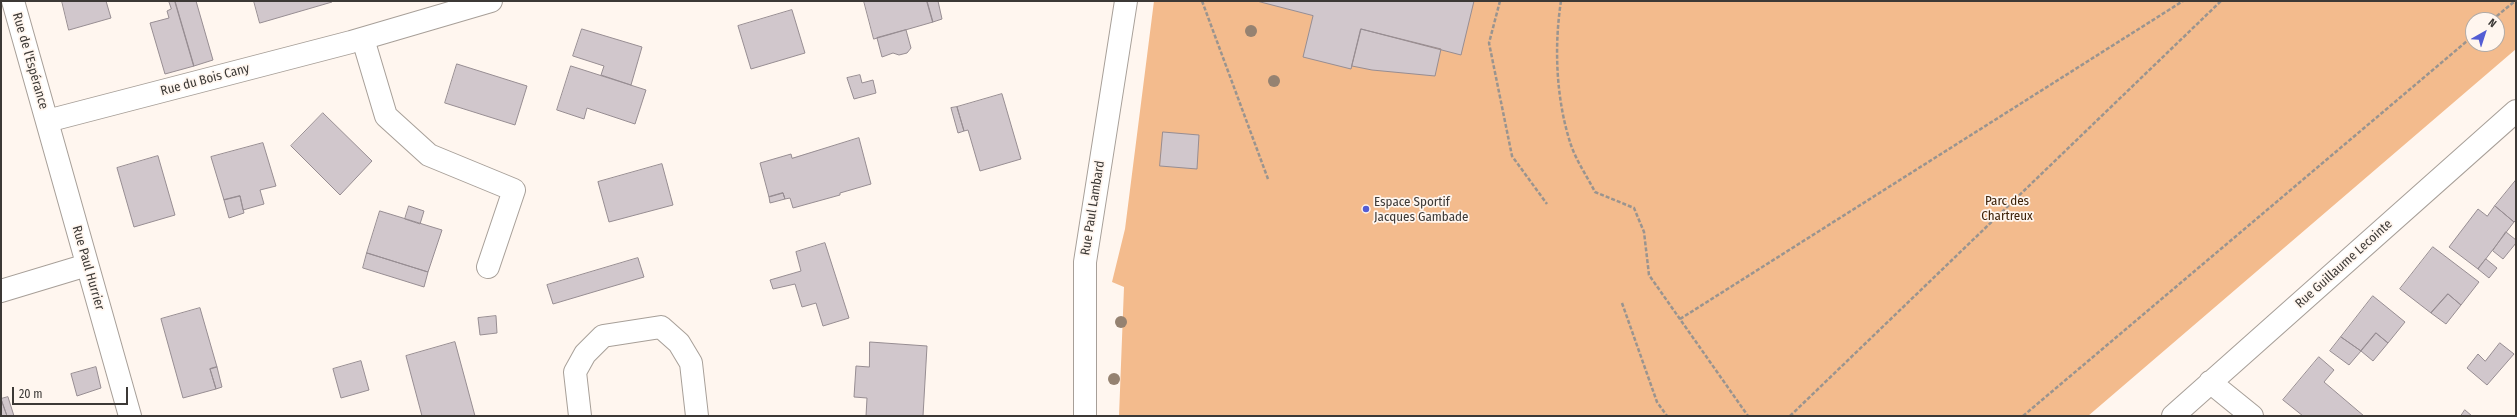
<!DOCTYPE html>
<html>
<head>
<meta charset="utf-8">
<style>
	body { margin:0 }
	#map { position:relative; width:2517px; height:417px; overflow:hidden; background:#fff6ef; font-family:"Fira Sans Condensed",sans-serif }
	canvas { display:block }
	.frame { position:absolute; inset:0; border:2px solid #3c3936; pointer-events:none }
	.north { position:absolute; left:2465px; top:12px; width:40px; height:40px; box-sizing:border-box; background:#fff6ef; border:1px solid #b1aaa5; border-radius:50%; rotate:39deg; font-size:11px; font-weight:700; line-height:16px; text-align:center; color:#3c3936 }
	.north::after { content:''; display:block; margin:auto; width:14px; height:18px; background:#535dd4; clip-path:polygon(50% 0,100% 100%,50% 72%,0 100%) }
	.scale { position:absolute; left:12px; top:387px; width:116px; height:18px; box-sizing:border-box; border:2px solid #3c3936; border-top:0; padding-left:5px; font-size:12px; line-height:14px; white-space:nowrap; color:#3c3936; -webkit-text-stroke:3px #fff6ef; paint-order:stroke }
</style>
</head>
<body>
<div id="map">
<canvas width="2517" height="417"></canvas>
<div class="frame"></div>
<div class="north">N</div>
<div class="scale">20 m</div>
</div>
<script>
const c = document.querySelector('canvas').getContext('2d');
c.lineJoin = 'round';
function paint(path, color) { c.fillStyle = color; c.fill(path, 'evenodd'); }
function trace(path, color, width, dash) { c.strokeStyle = color; c.lineWidth = width; c.lineCap = dash ? 'butt' : 'round'; c.setLineDash(dash || []); c.stroke(path); }
function write(font, color, halo, rows, align = 'center') {
  c.font = font + ' "Fira Sans Condensed",sans-serif'; c.lineWidth = 3.5; c.setLineDash([]); c.textBaseline = 'middle'; c.strokeStyle = halo; c.fillStyle = color; for (const [text, x, y, turn = 0] of rows) {
    c.save(); c.translate(x, y); c.rotate((+turn || 0) * Math.PI / 180); c.textAlign = isNaN(turn) ? turn : align; if (halo) c.strokeText(text, 0, 0); c.fillText(text, 0, 0); c.restore();
  }
}
paint(new Path2D(`
	M1154,1h1362v48l-428,367h-969l5,-129 -12,-5 13,-53zM2473,20h24v24h-24z`), '#f3bb8d');
const building = new Path2D(`
	M62,1h44l5,17 -42,12z
	M169,1h6l19,65 -29,8 -15,-51 19,-5 -2,-7 4,-2z
	M175,1h21l17,59 -19,6z
	M254,1h78v1l-72,21z
	M864,1h63l6,21 -59,17z
	M927,1h11l4,18 -9,3z
	M1257,1h217l-13,54 -100,-26 -10,40 -48,-12 10,-41z
	M792,10l13,43 -54,16 -13,-43z
	M582,29l60,18 -11,38 -30,-10 3,-9 -31,-10z
	M1361,29l80,20 -6,27 -63,-6 -20,-4z
	M906,30l5,18 -4,5 -8,2 -6,-2 -11,4 -5,-19z
	M457,64l70,22 -12,39 -70,-22z
	M571,66l75,24 -11,34 -48,-16 -3,11 -27,-9z
	M860,75l2,8 11,-3 3,13 -22,6 -7,-21z
	M1002,94l19,65 -41,12 -12,-41 -4,1 -7,-24z
	M957,107l7,24 -6,2 -7,-25z
	M323,113l49,48 -32,34 -49,-49z
	M1163,132l36,3 -2,34 -37,-3z
	M859,138l12,46 -31,9v2l-47,13 -3,-10 -5,1 -2,-6 -14,4 -9,-34 31,-9 1,4z
	M263,143l13,43 -16,4 4,14 -21,6 -3,-14 -16,4 -13,-43z
	M158,156l17,59 -41,12 -17,-59z
	M662,164l11,41 -64,17 -11,-40z
	M2516,180v40l-2,2 -19,-16z
	M783,193l2,6 -15,4 -1,-6z
	M240,196l4,17 -15,5 -5,-18z
	M409,206l15,5 -4,13 -15,-5z
	M2495,206l19,16 -36,47 -29,-22 29,-38 9,7z
	M380,211l62,19 -14,42 -61,-19z
	M2506,232l10,8v3l-13,16 -10,-8z
	M825,243l24,75 -26,8 -7,-23 -14,4 -7,-23 -22,5 -3,-9 31,-9 -5,-19z
	M2433,247l46,35 -18,23 -13,-11 -17,19 -31,-24z
	M367,253l61,19 -4,15 -61,-19z
	M638,258l6,19 -91,27 -6,-19z
	M2486,259l11,9 -8,10 -11,-9z
	M2448,294l13,11 -15,19 -15,-11z
	M2373,296l32,26 -17,21 -12,-10 -15,18 -20,-14z
	M200,308l17,59 -7,2 6,20 -33,9 -22,-79z
	M496,316l1,17 -17,2 -2,-17z
	M2376,333l12,10 -15,18 -12,-10z
	M2341,337l20,14 -12,14 -19,-14z
	M455,342l20,74h-53l-16,-60z
	M870,342l57,4 -4,70h-57l1,-18 -13,-1 2,-31 13,1z
	M2500,343l14,11 -27,31 -20,-17 11,-14 7,7z
	M2319,357l15,13 -10,12 40,34h-61l-20,-16z
	M361,361l8,29 -28,8 -8,-29z
	M96,367l5,21 -24,8 -6,-22z
	M217,367l5,20 -6,2 -6,-20z
	M1,397v2l6,17h-6z
	M8,397l6,19h-7l-6,-17z
	M2465,410l7,6h-11z`);
paint(building, '#d1c7cc');
trace(building, '#978d92', 1);
const minor = new Path2D(`
	M13,1l117,415
	M363,39l23,77 43,39 85,35 -26,77
	M47,121l304,-79 140,-41
	M1,291l86,-26
	M2210,382l42,34
	M580,416l-5,-44 10,-18 18,-18 58,-9 18,16 12,20 6,53
	M1085,416v-154l41,-261
	M2173,416l343,-305`);
trace(minor, '#a79f98', 24);
trace(new Path2D(`
	M1202,1l66,178
	M1500,1l-11,42 23,113 35,48
	M1561,1c-7,45 -5,97 9,141 5,17 17,34 25,50l39,16 10,24 5,43 99,141
	M2492,20l23,-19
	M1622,303l35,99 10,14
	M1680,319l503,-318
	M1790,416l431,-415
	M2023,416l450,-380`), '#9a948f', 2.5, [4, 2]);
trace(minor, '#fff', 22);
c.fillStyle = '#958271';
for (const [x, y] of [
	[1251,31],
	[1274,81],
	[1121,322],
	[1114,379]
]) { c.beginPath(); c.arc(x, y, 6, 0, 2 * Math.PI); c.fill(); }
for (const [x, y, r, color] of [
	[1366,209,4,"#535dd4"]
]) { const dot = new Path2D(); dot.arc(x, y, r, 0, 2 * Math.PI); c.fillStyle = color; c.fill(dot); trace(dot, '#fff6ef', 1.5); }
write('13px', '#3c3936', '#fff6ef', [
	["Rue de l'Espérance",30,61,74],
	["Rue du Bois Cany",205,80,-15],
	["Rue Paul Lambard",1093,208,-81],
	["Rue Guillaume Lecointe",2344,264,-42],
	["Rue Paul Hurrier",88,268,74]
]);
write('13px', '#3e230a', '#fff6ef', [
	["Parc des",2007,201],
	["Chartreux",2007,216]
]);
write('13px', '#3c3936', '#fff6ef', [
	["Espace Sportif",1374,202],
	["Jacques Gambade",1374,217]
], 'left');
</script>
</body>
</html>
